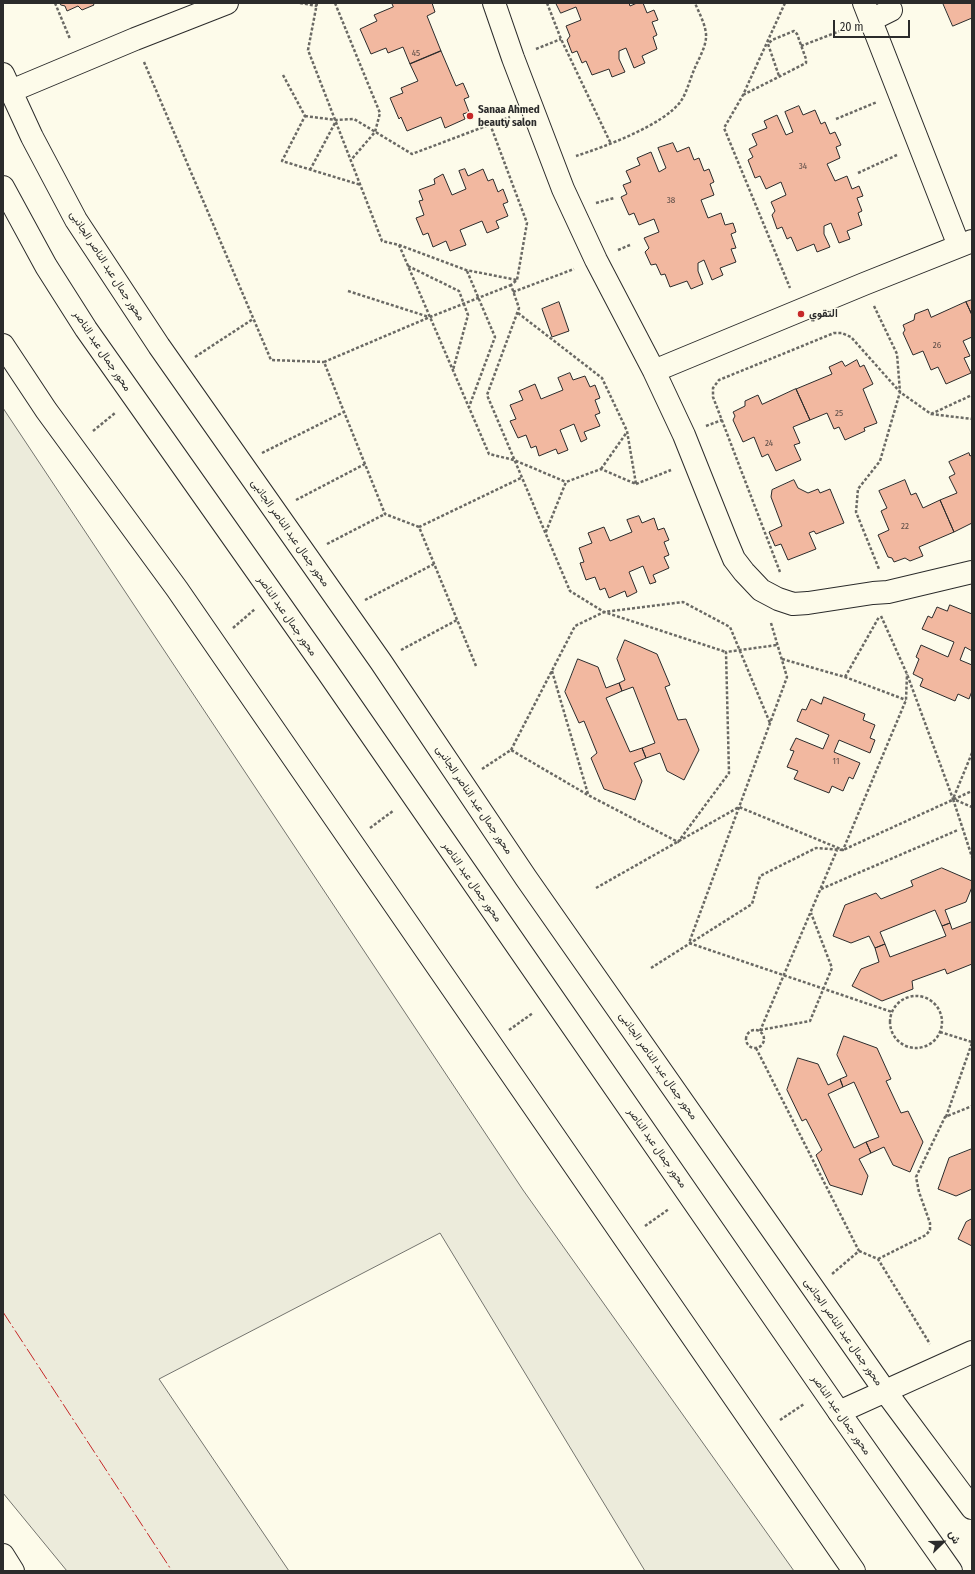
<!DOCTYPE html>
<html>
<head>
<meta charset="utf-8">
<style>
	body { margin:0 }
	#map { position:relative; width:975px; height:1574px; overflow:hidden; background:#fdfbea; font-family:"Fira Sans Condensed",Vazirmatn,sans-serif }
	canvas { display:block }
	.frame { position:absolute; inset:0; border:4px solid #2b2b2b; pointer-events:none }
	.north { position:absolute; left:923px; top:1522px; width:40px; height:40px; -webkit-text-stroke:3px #fdfbea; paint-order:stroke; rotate:67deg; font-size:11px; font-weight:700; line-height:16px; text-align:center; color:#2b2b2b }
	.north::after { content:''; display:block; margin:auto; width:14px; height:18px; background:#2b2b2b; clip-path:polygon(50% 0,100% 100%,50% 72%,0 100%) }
	.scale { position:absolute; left:833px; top:20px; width:77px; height:18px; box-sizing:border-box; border:2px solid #2b2b2b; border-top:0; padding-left:5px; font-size:12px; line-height:14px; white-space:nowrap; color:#2b2b2b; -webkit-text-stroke:3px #fdfbea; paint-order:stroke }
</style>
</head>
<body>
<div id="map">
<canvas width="975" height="1574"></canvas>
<div class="frame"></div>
<div class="north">ش</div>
<div class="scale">20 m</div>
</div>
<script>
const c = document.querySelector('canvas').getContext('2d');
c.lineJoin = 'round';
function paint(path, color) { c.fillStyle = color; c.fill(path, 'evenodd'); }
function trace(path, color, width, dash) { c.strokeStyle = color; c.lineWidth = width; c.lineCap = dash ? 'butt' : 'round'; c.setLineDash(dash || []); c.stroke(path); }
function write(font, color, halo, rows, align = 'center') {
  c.font = font + ' "Fira Sans Condensed",Vazirmatn,sans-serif'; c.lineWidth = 3; c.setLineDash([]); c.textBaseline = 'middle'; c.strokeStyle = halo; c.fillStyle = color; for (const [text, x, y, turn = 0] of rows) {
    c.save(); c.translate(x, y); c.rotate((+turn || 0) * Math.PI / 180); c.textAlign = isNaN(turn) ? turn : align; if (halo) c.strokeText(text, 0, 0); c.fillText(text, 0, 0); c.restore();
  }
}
const green = new Path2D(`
	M3,408l520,782 271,381h-149l-205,-338 -281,146 130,192h-222l-64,-78z`);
paint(green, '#ecebdb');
trace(green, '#74746e', 1);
const building = new Path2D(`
	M60,3h33l1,2 -12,5 -4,-4 -11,5 -2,-5 -4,-1z
	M392,3h40l3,9 -8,4 14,35 -31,13 -7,-17 -15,6 -2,-5 -15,6 -11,-25 17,-8 -3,-6 19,-8z
	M556,3h73l1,3 7,-3h6l4,10 7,-3 4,10 -6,2 5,13 -4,2 4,12 -15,7 3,7 -11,5 -8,-20 -7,3v8l6,13 -13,5 -3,-8 -17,6 -6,-14 -4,2 -5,-12 -5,2 -5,-13 3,-4 -4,-10 15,-6 -5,-13 -15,6z
	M943,3h29v15l-19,8z
	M441,51l15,35 7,-3 6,14 -5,2 5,13 -6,2 2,5 -20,9 -4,-11 -34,14 -6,-14 -2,2 -9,-21 13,-5 -2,-5 17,-7 -8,-17z
	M799,106l4,9 12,-5 6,14 4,-2 5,12 5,-2 6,13 -5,2 4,11 -13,6 8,17 12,-5 5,13 7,-3 4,10 -6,2 5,13 -4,2 4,12 -15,6 3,8 -11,4 -8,-20 -7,3v8l6,13 -13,5 -3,-8 -17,7 -6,-14 -4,2 -5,-12 -5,2 -5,-14 3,-4 -4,-9 15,-7 -5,-13 -15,7 -6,-13 -5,2 -7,-18 5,-3 -4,-8 8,-4 -5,-11 15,-6 -3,-7 13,-6 9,20 7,-3 -8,-20z
	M673,143l4,9 12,-5 5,13 5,-2 5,13 5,-2 5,13 -4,2 4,11 -13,5 7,18 13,-5 4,12 8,-2 3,9 -5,2 5,14 -5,1 5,13 -16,6 3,7 -11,5 -8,-20 -6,3v8l5,13 -12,5 -4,-8 -17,6 -5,-13 -4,1 -5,-11 -5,1 -6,-13 4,-4 -5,-10 15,-6 -5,-13 -15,6 -5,-12 -5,2 -8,-18 6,-3 -4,-9 8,-3 -5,-11 14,-6 -3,-7 14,-6 8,20 7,-4 -8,-20z
	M465,169l3,7 15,-7 5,12 5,-2 5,13 5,-3 5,13 -5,2 5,12 -12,5 3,7 -12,5 -5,-12 -22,9 6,15 -16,6 -4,-10 -13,6 -5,-14 -5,2 -7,-17 8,-3 -5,-14 4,-1 -4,-10 16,-6 -1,-5 9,-5 9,21 14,-6 -7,-18z
	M972,300v15l-6,-13z
	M559,302l10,29 -17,6 -10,-28z
	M966,302l6,13v22l-9,4 7,15 -6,2 7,15 -25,11 -8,-17 -7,3 -8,-19 -10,4 -10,-22 2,-3 -2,-5 11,-5 1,-6 13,-5 3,8z
	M857,360l3,7 4,-2 9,19 -10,5 14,34 -13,5 1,3 -20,9 -6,-13 -5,2 -7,-16 -17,7 -14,-31 36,-15 -3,-7 13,-6 3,5z
	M570,373l3,7 12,-4 5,11 5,-2 5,13 -5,2 5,13 -5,2 5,11 -16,6 3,7 -6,3 -7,-18 -14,6 8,20 -10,4 -2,-5 -17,7 -3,-10 -5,2 -5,-13 -8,3 -8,-17 6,-2 -6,-14 13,-5 -4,-9 16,-7 6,15 22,-9 -5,-12z
	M796,389l14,31 -17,7 7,16 -6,2 7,15 -25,11 -8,-17 -6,3 -8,-20 -11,5 -10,-22 2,-4 -2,-4 12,-6v-5l13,-6 4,9z
	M969,453l1,3 2,-1v68l-18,9 -14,-32 17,-7 -8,-16 6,-3 -6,-12z
	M794,480l4,8 10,5 10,-4 2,4 10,-4 14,34 -28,11 -2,-3 -5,2 7,16 -28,11 -7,-16 -6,2 -6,-14 13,-6 -11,-29 1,-7z
	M905,480l6,15 5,-2 7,15 17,-8 14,32 -35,15 4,9 -13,5 -5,-3 -11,4 -2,-4 -4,-1 -10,-22 11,-5 -8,-19 6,-3 -8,-17z
	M639,516l3,7 12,-5 4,12 6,-2 5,12 -5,2 5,13 -5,2 5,11 -16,7 3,7 -6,2 -7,-18 -14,6 8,20 -10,5 -2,-6 -16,7 -4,-10 -5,2 -5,-13 -9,3 -6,-17 4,-1 -5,-14 13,-5 -4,-10 16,-6 6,14 22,-9 -5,-12z
	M950,605l22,9v37l-7,-4 -5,13 12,5v26l-3,8 -11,-5 -3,7 -35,-15 3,-7 -10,-5 6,-15 -3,-2 5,-12 27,12 6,-15 -32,-13 6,-13 4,2 5,-11 10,4z
	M625,640l32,14 13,31 -5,2 13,33 8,-1 13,31 -15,30 -17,-9 -7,-18 -14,5 -4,-10 13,-5 -22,-56 -11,4 -3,-8 6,-3 -8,-21z
	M578,659l20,8 8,21 13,-5 3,8 -16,7 24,54 12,-4 4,10 -12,5 8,18 -7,19 -31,-11 -13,-31 6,-5 -13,-32 -5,2 -14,-31z
	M824,697l41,17 -2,6 12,5 -5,13 5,2 -5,13 -31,-13 -5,12 26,11 -7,16 -4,-2 -6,14 -11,-5 -3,7 -35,-14 4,-8 -11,-4 7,-16 -4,-1 6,-12 27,11 6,-14 -32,-14 5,-12 4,1 5,-11 10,5z
	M942,868l30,13v6l-6,15 -21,8 5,13 -8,3 -7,-16 -55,22 5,12 -10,4 -6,-12 -18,7 -18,-7 12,-31 31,-12 5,6 32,-13 -2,-5z
	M972,922v42l-25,10 -2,-5 -33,12 1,8 -31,12 -30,-15 9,-17 18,-7 -4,-14 10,-4 5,13 56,-21 -4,-10 8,-3 2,6z
	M844,1036l33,12 14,31 -5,2 15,32 7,-2 15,31 -13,30 -17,-7 -9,-18 -13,6 -5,-11 13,-5 -25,-55 -11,5 -3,-8 7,-3 -10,-21z
	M798,1058l20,6 10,21 12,-6 3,8 -15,7 26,54 12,-6 5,11 -12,6 9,17 -6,19 -32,-10 -14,-30 6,-5 -16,-31 -4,2 -15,-31z
	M972,1149v40l-16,7 -18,-7 11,-31z
	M972,1219v27l-14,-7 8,-17z`);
paint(building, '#f2b8a0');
trace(building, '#2b2b2b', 1);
const minor = new Path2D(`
	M494,3l19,55 50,131 33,71 58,111 30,64 42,105 8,19 10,13 17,18 17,9 15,5 15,-1 65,-10 15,-1 84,-20
	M864,3l95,243
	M871,20l20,-10
	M3,74l29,63 44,83 83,126 222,316 145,216 359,513 87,117
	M11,91l124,-52 92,-36
	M654,371l210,-87 108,-43
	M839,1412l133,-60`);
const major = new Path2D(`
	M3,187l43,79 40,63 241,342 512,741 112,159
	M3,345l43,65 131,179 677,982
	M3,1555l10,16`);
trace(minor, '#2b2b2b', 24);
trace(major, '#2b2b2b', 24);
trace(new Path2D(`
	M55,3l15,36
	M300,3l17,3
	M317,3l-9,47 74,191 17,4 67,25 51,10 -6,5 8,23 -32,87 83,196 34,21 122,40
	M335,3l45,110 -5,19 -24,28
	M547,3l14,36 50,105
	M785,3l-42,92 -19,33 66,160
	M801,46l47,-18
	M536,49l25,-10
	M144,62l127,298 53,2
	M283,75l22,41 -23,45 79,24
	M743,95l63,-32v-4l-9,-25 -3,-3 -22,9 -4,4 11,32
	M305,116l31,4 18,-1 58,35 98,-37
	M836,119l41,-17
	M490,124l37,99 -10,57
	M576,156c28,-9 88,-31 105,-55 6,-9 9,-22 13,-31 4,-10 11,-21 12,-32 1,-11 -7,-25 -11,-35
	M310,170l26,-49
	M858,173l39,-18
	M596,203l18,-5
	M399,245l90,209 25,6 52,22
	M618,250l12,-5
	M408,266l51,25 9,24 -15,55
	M467,271l28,66 -26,70
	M348,291l81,26
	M513,292l61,-23
	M874,306l23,48 3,38 -20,69 -22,28 -2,23 23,57
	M518,313l84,65 25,53 9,53 -35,-15 -35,13 -21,52
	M195,357l58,-38
	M931,414l41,-19
	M706,426l16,-6
	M93,431l22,-18
	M262,453l82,-41
	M601,469l26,-37
	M636,484l35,-14
	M296,500l69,-36
	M419,527l-34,-13 -61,-152 106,-45 81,-32
	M327,544l58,-30
	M780,572l-67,-175v-9l6,-8 115,-47h8l9,4 49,55 31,22 41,5
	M365,600l69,-36
	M881,616l26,58 46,125 19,8
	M771,623l16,54 -98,266 203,69
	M233,628l22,-19
	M401,650l56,-30
	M782,659l63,18 61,23
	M476,666l-57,-139 102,-49
	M552,671l36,123
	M845,677l34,-60
	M511,750l64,-124 29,-14 79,-10 47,25 40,96
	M972,753l-19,46 19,58
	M482,769l29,-19 77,45 90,47 51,-69 -3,-121 51,-7
	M370,828l23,-17
	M596,888l143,-81 104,43 63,-150 1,-26
	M821,889l137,-59
	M651,968l101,-64 8,-28 56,-28 27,2 129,-59
	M890 1022a26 26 0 1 1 52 0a26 26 0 1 1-52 0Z
	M746 1039a9 9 0 1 1 18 0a9 9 0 1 1-18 0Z
	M509,1030l24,-17
	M760,1030l50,-9 22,-53 -21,-55
	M760,1031l77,-181
	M940,1032l32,10
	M756,1048l103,203 -27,23
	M946,1117l26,-74
	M645,1226l24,-17
	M859,1251l19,8 52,85
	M878,1259l48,-24 4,-5v-7l-11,-31 -3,-15 29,-60 27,-11
	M780,1420l24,-16`), '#6a6964', 2.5, [3, 2]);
trace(minor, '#fdfbea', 22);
trace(major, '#fdfbea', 22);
trace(new Path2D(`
	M3,1312l169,259`), '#c62828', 1, [14, 3, 2, 3]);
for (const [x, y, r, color] of [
	[470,116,4,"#c62828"],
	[801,314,4,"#c62828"]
]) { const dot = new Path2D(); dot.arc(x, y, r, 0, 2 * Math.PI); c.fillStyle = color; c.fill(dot); trace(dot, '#fdfbea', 1.5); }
write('9px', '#5d4e48', null, [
	["45",416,53],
	["34",803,166],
	["38",671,200],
	["26",937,345],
	["25",839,413],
	["24",769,443],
	["22",905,526],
	["11",836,761]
]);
write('bold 11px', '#2b2b2b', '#fdfbea', [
	["Sanaa Ahmed",478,110],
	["beauty salon",478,123],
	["التقوي",809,314]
], 'left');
write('11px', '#2b2b2b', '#fdfbea', [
	["محور جمال عبد الناصر الجانبى",107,266,57],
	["محور جمال عبد الناصر",102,351,56],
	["محور جمال عبد الناصر الجانبى",290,533,55],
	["محور جمال عبد الناصر",287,616,55],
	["محور جمال عبد الناصر الجانبى",474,800,56],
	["محور جمال عبد الناصر",472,882,55],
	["محور جمال عبد الناصر الجانبى",658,1066,55],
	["محور جمال عبد الناصر",657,1148,55],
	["محور جمال عبد الناصر الجانبى",843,1332,55],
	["محور جمال عبد الناصر",841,1415,55]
]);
</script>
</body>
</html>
